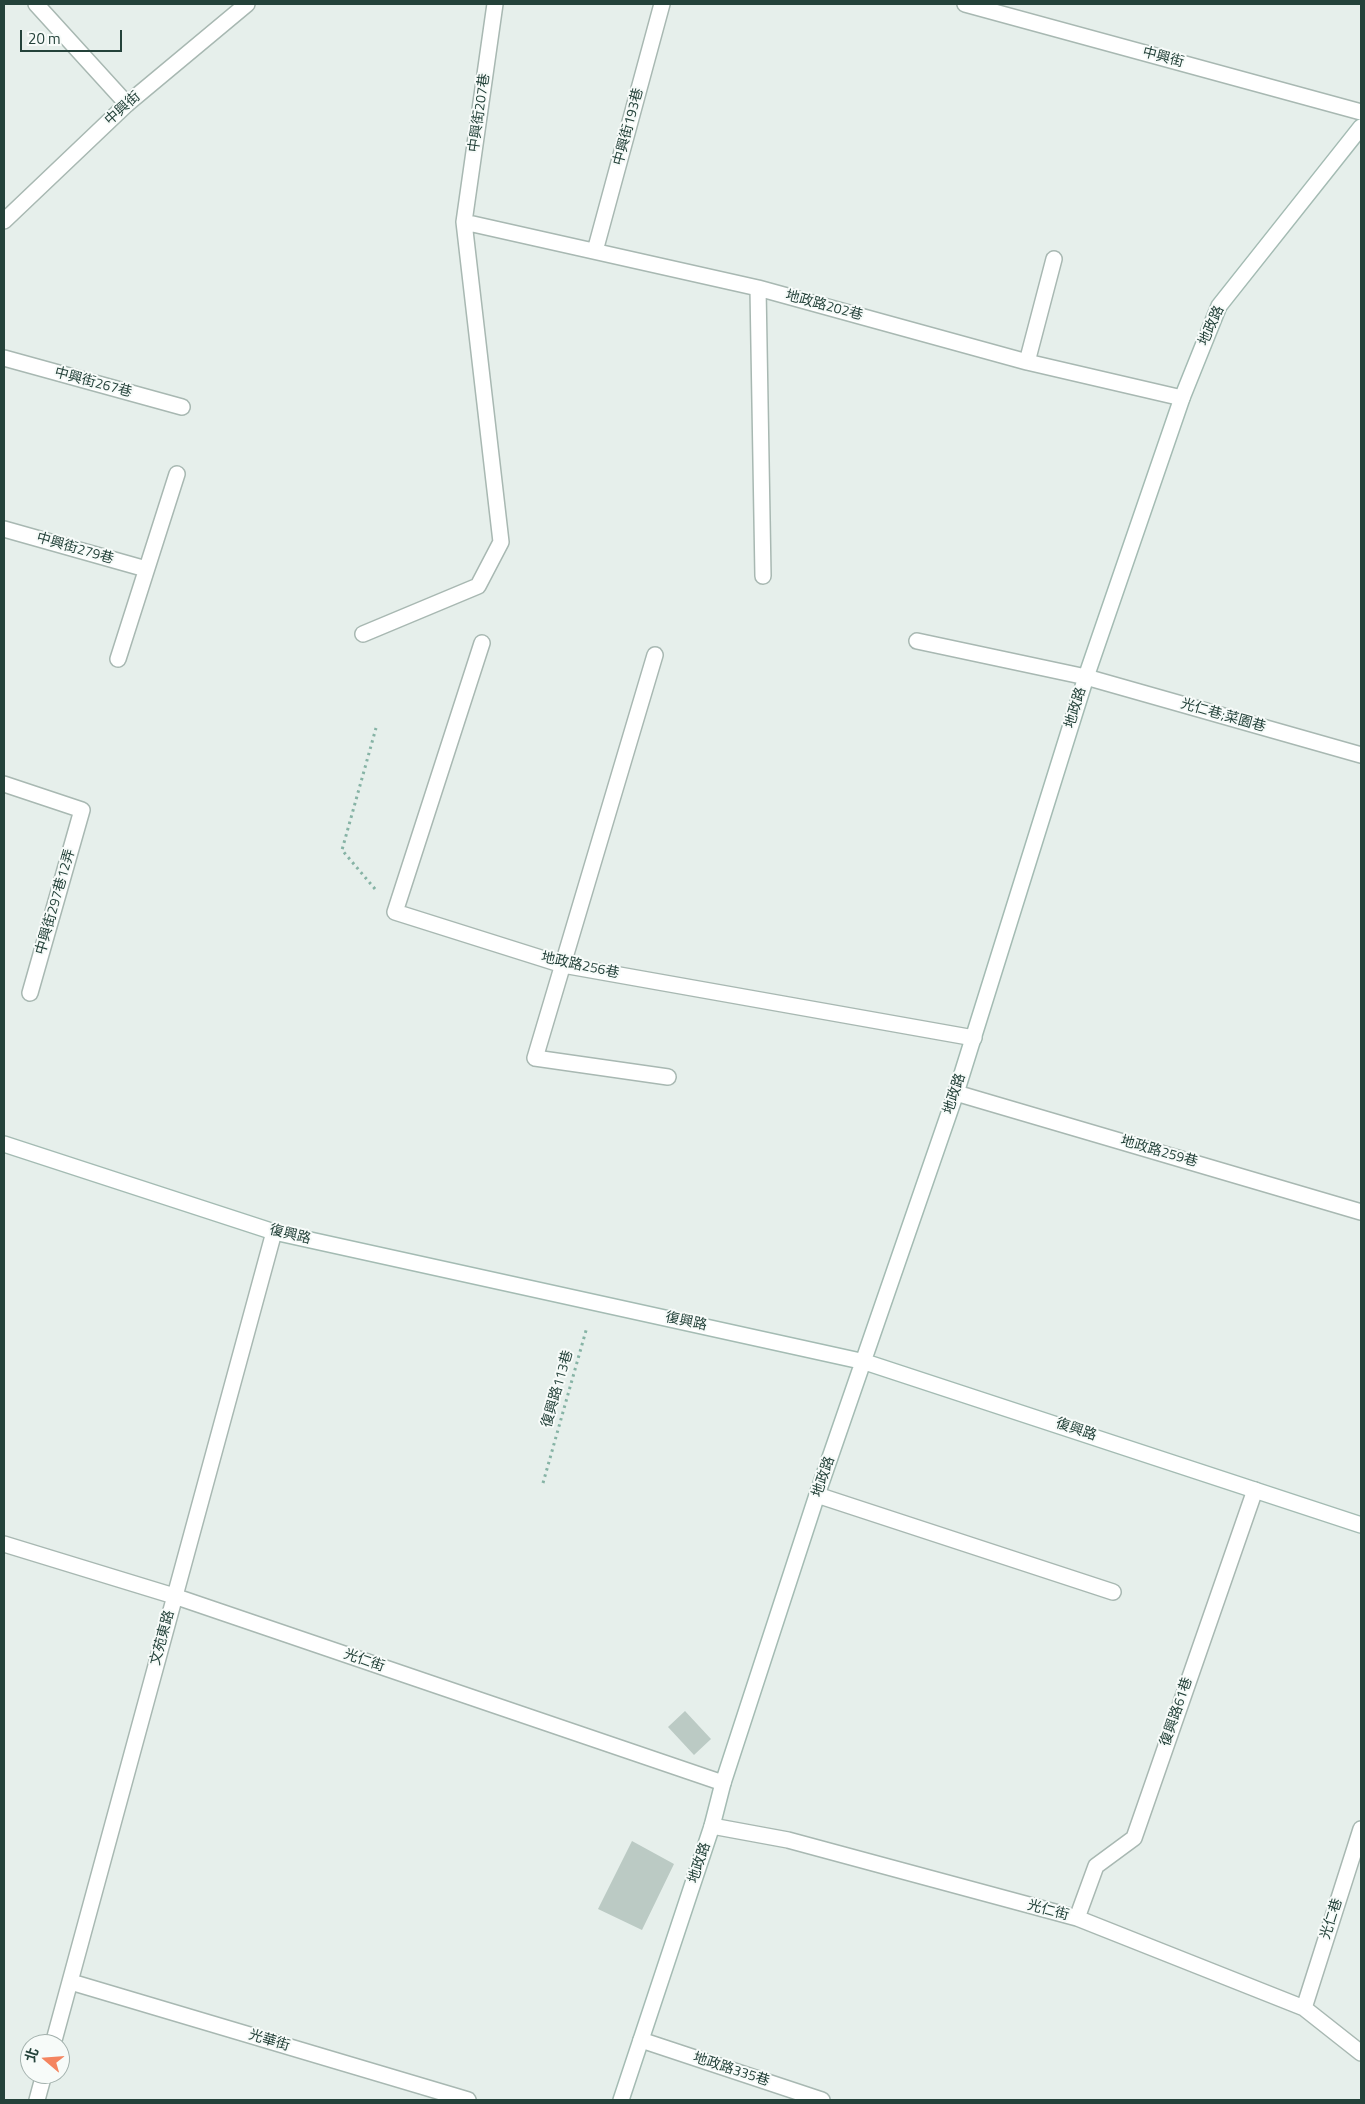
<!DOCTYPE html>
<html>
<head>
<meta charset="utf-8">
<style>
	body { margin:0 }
	#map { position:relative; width:1365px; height:2104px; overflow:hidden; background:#e6efeb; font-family:"Titillium Web","Noto Sans TC",sans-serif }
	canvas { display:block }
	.frame { position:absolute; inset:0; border:5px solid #24423a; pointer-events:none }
	.north { position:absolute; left:20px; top:2034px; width:50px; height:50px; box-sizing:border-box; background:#f7fbf9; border:1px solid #a3b1ad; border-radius:50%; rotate:288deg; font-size:14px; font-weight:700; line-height:20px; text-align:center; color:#24423a }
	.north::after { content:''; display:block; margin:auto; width:18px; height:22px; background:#f4845f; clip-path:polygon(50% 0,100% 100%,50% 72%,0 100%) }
	.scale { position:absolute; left:20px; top:30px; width:102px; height:22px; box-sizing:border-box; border:2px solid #24423a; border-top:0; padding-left:6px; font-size:15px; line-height:18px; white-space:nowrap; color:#24423a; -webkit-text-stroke:4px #f7fbf9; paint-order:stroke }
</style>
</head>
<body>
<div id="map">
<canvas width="1365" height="2104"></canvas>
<div class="frame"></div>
<div class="north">北</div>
<div class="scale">20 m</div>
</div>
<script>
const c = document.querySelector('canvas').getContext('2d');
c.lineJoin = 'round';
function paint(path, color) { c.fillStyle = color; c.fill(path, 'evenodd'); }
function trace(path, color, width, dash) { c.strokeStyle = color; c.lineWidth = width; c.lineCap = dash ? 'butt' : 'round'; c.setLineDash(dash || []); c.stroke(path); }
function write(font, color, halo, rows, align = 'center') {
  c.font = font + ' "Titillium Web","Noto Sans TC",sans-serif'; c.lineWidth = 4; c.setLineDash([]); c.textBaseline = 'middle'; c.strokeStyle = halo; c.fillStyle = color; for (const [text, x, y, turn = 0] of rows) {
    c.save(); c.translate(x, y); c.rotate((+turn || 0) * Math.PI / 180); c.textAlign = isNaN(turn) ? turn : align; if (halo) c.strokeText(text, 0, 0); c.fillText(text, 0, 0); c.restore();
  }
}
paint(new Path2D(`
	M685,1711l26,28 -17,16 -26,-28z
	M632,1841l42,23 -32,66 -44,-21z`), '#bbcac4');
const lane = new Path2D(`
	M36,4l91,100
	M464,222l294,66 269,74 155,36
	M595,251l67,-247
	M758,288l5,288
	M4,358l178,49
	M1027,362l27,-103
	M4,529l142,40
	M363,634l115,-48 23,-44 -37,-320 31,-218
	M917,641l169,36 275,78
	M482,643l-87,269 168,53 411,73
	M655,655l-120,403 133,19
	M118,659l59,-185
	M4,784l78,26 -52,183
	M956,1093l405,119
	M817,1495l296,97
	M712,1826l76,14 289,78 227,90 57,45
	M1077,1918l19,-52 38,-28 121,-348
	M1304,2008l57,-179`);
const street = new Path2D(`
	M965,4l396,108
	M4,221l123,-117 120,-100
	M4,1544l170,52 549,187
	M71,1982l397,118
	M641,2040l181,60
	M53,2044l221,-812
	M37,2100l7,-26`);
const secondary = new Path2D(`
	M4,1144l270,88 591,130 496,163
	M621,2100l91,-274 11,-43 94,-288 139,-402 130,-416 96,-279 37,-92 142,-179`);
trace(lane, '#a8b8b2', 18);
trace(street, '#a8b8b2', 18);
trace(secondary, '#a4bbb3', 18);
trace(new Path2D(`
	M375,889l-33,-39 34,-122
	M543,1483l44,-156`), '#86b3a5', 3, [2.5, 4]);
trace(lane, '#fff', 15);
trace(street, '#fff', 15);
trace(secondary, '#fff', 15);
write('14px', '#24423a', '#f7fbf9', [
	["中興街",1163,58,15],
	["中興街",123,109,-42],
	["中興街207巷",480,113,-82],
	["中興街193巷",629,127,-75],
	["地政路202巷",824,306,15],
	["地政路",1212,326,-66],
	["中興街267巷",93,383,15],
	["中興街279巷",75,549,16],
	["地政路",1076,708,-73],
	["光仁巷;菜園巷",1223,716,16],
	["中興街297巷12弄",56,902,-74],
	["地政路256巷",580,966,12],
	["地政路",955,1094,-72],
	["地政路259巷",1159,1152,16],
	["復興路",290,1235,14],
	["復興路",686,1322,12],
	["復興路113巷",558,1389,-74],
	["復興路",1076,1430,19],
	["地政路",824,1477,-71],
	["文苑東路",163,1638,-75],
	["光仁街",364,1661,19],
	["復興路61巷",1177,1712,-71],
	["地政路",700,1863,-72],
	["光仁街",1048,1911,15],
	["光仁巷",1332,1919,-72],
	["光華街",269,2041,17],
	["地政路335巷",731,2070,18]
]);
</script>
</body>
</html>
